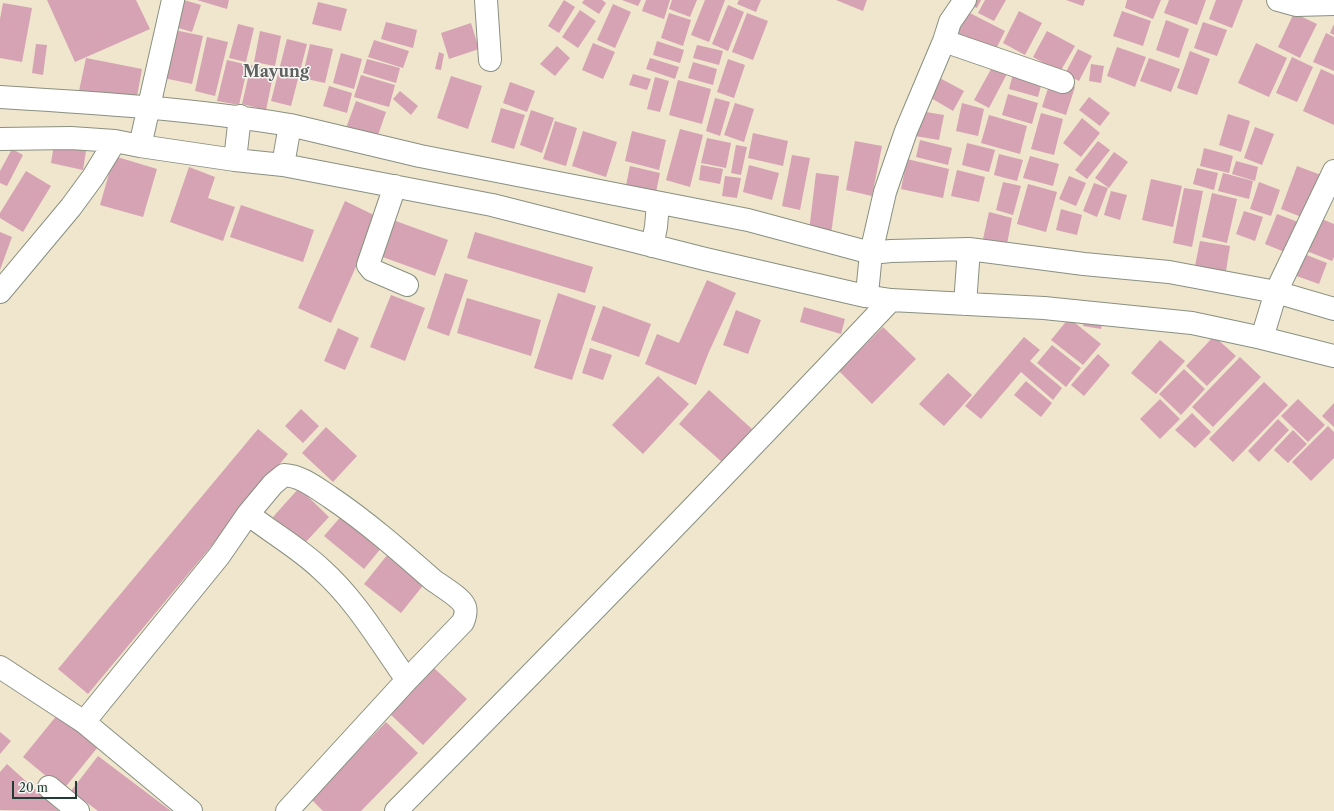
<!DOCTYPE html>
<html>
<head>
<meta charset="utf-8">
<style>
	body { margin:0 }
	#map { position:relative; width:1334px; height:811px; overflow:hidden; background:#f0e5cd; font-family:"Libre Caslon Text",serif }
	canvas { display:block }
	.scale { position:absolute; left:12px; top:781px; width:65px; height:18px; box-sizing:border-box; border:2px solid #1f3d34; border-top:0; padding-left:5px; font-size:12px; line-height:14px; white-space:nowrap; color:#1f3d34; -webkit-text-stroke:3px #f6f6f2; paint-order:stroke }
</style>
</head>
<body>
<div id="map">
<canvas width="1334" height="811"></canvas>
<div class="scale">20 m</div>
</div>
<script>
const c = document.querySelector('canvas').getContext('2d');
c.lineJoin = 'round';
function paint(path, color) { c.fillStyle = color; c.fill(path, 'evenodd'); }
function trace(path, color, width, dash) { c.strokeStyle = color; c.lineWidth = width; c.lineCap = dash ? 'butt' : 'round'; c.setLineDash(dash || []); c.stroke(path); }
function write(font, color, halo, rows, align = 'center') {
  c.font = font + ' "Libre Caslon Text",serif'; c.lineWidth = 3; c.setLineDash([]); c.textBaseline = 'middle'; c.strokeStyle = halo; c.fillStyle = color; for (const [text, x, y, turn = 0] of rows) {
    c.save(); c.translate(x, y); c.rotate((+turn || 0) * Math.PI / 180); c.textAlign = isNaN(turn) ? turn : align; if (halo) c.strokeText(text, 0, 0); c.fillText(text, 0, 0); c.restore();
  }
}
paint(new Path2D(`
	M47,0h89l14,29 -75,33z
	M184,0l17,5 -9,27 -17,-5z
	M197,0h32l-2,9z
	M564,0l11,7 -16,26 -11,-7z
	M584,0h18l4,3 -7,11 -17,-11z
	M622,0h19l-3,6z
	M646,0h24l-6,19 -22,-8z
	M672,0h25l-7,17 -21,-8z
	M705,0h20l-16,42 -18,-7z
	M739,0h22l-5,12 -19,-8z
	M836,0h31l-4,11z
	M967,0h14l-4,8 -11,-5z
	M985,0h21l-12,21 -16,-8z
	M1066,0h19l-2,6z
	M1127,0h34l-8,19 -28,-11z
	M1169,0h37l-9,25 -33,-12z
	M1216,0h27l-11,28 -23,-9z
	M318,2l29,7 -6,22 -29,-7z
	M3,3l29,5 -10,54 -22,-4v-39z
	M613,4l18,8 -16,36 -18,-8z
	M728,5l16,7 -16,39 -16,-7z
	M580,10l16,11 -18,27 -16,-11z
	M964,10l41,21 -13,26 -42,-21z
	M1019,11l23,12 -17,32 -22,-12z
	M1122,11l29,10 -8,25 -30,-10z
	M669,13l22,7 -8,26 -22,-8z
	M747,13l21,8 -15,39 -21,-8z
	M1294,13l23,11 -17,34 -22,-11z
	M1166,20l23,9 -10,29 -23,-8z
	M386,22l31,8 -4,18 -32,-9z
	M1203,22l24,8 -10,26 -23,-8z
	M471,23l8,26 -30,10 -8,-26z
	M238,24l16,4 -8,34 -17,-4z
	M1334,24v11l-4,-2z
	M170,29l33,7 -11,48 -33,-7z
	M260,31l21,5 -6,30 -21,-4z
	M1047,31l28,15 -15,26 -27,-15z
	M1326,33l8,4v34l-21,-9z
	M207,37l21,5 -13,54 -20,-5z
	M287,39l20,5 -16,62 -20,-5z
	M374,40l35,11 -6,17 -35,-11z
	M657,41l27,9 -4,13 -27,-8z
	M593,43l22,9 -12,27 -21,-9z
	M1256,43l31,15 -18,39 -31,-14z
	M36,44l11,1 -4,30 -11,-2z
	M310,44l23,5 -8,34 -23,-5z
	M697,45l26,6 -4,14 -26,-7z
	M557,46l13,12 -15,18 -15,-12z
	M1117,47l29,10 -11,30 -28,-11z
	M1078,49l14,7 -13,25 -14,-7z
	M1190,51l20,8 -13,36 -20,-7z
	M439,52l5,2 -3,16 -6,-1z
	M341,53l21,6 -8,30 -21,-6z
	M1292,57l21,10 -16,35 -21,-9z
	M86,58l56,11 -6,33 -57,-11z
	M650,58l29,9 -4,12 -29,-10z
	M1149,58l31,11 -9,23 -31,-11z
	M367,59l33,9 -4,15 -33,-10z
	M728,59l17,6 -11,33 -17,-6z
	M227,60l21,5 -9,40 -22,-4z
	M693,62l24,7 -4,16 -25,-7z
	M995,62l14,8 -20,38 -15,-8z
	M1091,64l13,2 -3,17 -12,-2z
	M251,65l23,6 -8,39 -24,-6z
	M1321,69l13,6v50l-31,-14z
	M633,74l18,5 -4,11 -18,-5z
	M1013,74l29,8 -4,15 -29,-8z
	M361,75l34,10 -6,22 -35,-10z
	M451,76l31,10 -14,43 -31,-11z
	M936,76l28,15 -11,20 -27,-16z
	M655,77l14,4 -9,31 -13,-3z
	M1051,79l24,8 -9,28 -24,-8z
	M678,80l33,9 -9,35 -33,-9z
	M510,82l25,9 -8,21 -24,-9z
	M329,86l23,7 -5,20 -24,-7z
	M400,91l18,15 -7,9 -18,-16z
	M1008,94l30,9 -6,21 -30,-9z
	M1089,97l21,16 -10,13 -21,-16z
	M715,98l15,4 -10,34 -14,-5z
	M356,101l30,11 -9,26 -31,-10z
	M735,103l19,6 -10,33 -20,-7z
	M962,103l22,6 -6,27 -22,-5z
	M501,108l24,7 -11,34 -23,-7z
	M531,110l23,8 -12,35 -22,-8z
	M920,111l24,4 -5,25 -24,-4z
	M1041,113l22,6 -9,36 -23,-6z
	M1228,114l22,7 -9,31 -22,-7z
	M989,115l38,11 -7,28 -39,-11z
	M1082,118l18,15 -19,24 -18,-14z
	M555,121l22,7 -11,38 -23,-7z
	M1255,127l19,7 -12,31 -18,-7z
	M680,129l23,6 -13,52 -24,-7z
	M583,131l34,11 -11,35 -34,-11z
	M632,131l34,9 -7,30 -34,-9z
	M753,133l35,8 -5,25 -35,-8z
	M707,138l24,5 -5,25 -25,-5z
	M920,140l32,8 -4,17 -32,-8z
	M855,141l27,5 -10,50 -26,-6z
	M1098,141l12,9 -23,29 -12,-9z
	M967,143l28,7 -6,22 -27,-7z
	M54,144l32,7 -3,19 -32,-7z
	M736,145l11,2 -6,28 -10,-2z
	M1204,148l29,8 -4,17 -29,-7z
	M12,149l11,6 -16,31 -7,-3v-12z
	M1114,152l14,10 -19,26 -14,-10z
	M999,154l24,6 -6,21 -23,-6z
	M792,155l18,3 -10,52 -18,-4z
	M114,156l43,13 -14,48 -43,-12z
	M1030,156l29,8 -6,22 -30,-8z
	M907,159l42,10 -6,29 -42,-9z
	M1236,161l22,6 -3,14 -23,-7z
	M701,165l22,4 -3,15 -21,-4z
	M749,165l30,8 -7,27 -29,-8z
	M630,166l30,7 -5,24 -30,-7z
	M1297,166l24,9 -17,43 -23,-9z
	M189,167l26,10 -7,21 27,9 -12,34 -53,-19z
	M1197,168l21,5 -4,17 -21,-6z
	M957,170l28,7 -6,25 -28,-6z
	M26,171l25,15 -28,46 -23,-14v-5z
	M816,173l23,3 -8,58 -22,-3z
	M1223,173l30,8 -4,18 -31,-8z
	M725,176l16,2 -4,20 -15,-2z
	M1069,176l17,7 -10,23 -17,-7z
	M1151,179l31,7 -9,41 -31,-7z
	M1003,182l18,4 -8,29 -17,-5z
	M1259,182l21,8 -9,26 -21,-7z
	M1094,183l14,5 -11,29 -14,-6z
	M1028,184l29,8 -11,40 -29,-8z
	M1184,188l19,3 -11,56 -19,-4z
	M1111,191l16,4 -7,25 -16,-5z
	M1212,193l25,6 -10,44 -25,-6z
	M345,201l33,16 -47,106 -33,-15z
	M241,205l73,25 -11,32 -73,-25z
	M1061,209l21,6 -5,20 -21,-5z
	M1244,211l19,6 -8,24 -19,-7z
	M989,212l23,6 -5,26 -24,-5z
	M1277,214l21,8 -11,31 -22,-9z
	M1317,217l17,7v33l-2,4 -28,-11z
	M393,220l55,20 -13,36 -55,-20z
	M0,232l12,5 -12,33z
	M475,232l118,35 -8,26 -118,-35z
	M1200,241l30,5 -4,25 -31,-5z
	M1299,252l28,11 -8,21 -28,-10z
	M445,273l23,7 -19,56 -22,-8z
	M707,280l29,13 -28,61 -12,31 -51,-21 12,-30 22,9z
	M558,293l38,13 -24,74 -38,-12z
	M391,295l34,13 -20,53 -35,-14z
	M467,298l74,22 -10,36 -74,-23z
	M603,306l48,18 -12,33 -48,-17z
	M804,307l41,12 -4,15 -41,-12z
	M736,310l25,10 -13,34 -25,-9z
	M1085,315l18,3 -2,11 -18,-3z
	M1069,318l32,26 -18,21 -32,-25z
	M883,327l33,32 -44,45 -33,-33z
	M338,328l21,10 -14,32 -21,-9z
	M1214,336l22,20 -29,30 -21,-20z
	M1024,337l16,13 -10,11 32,27 -9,12 -32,-28 -40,47 -16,-13z
	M1160,340l25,21 -29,33 -25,-21z
	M1052,345l29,23 -15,19 -29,-24z
	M590,348l22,7 -9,25 -21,-7z
	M1098,354l12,11 -26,31 -13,-11z
	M1240,357l21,20 -48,50 -21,-20z
	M1184,369l21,20 -24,26 -22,-21z
	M948,373l24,22 -28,31 -25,-22z
	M658,376l31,28 -46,50 -31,-29z
	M1026,381l26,22 -11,14 -27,-22z
	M1264,382l24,23 -55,57 -24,-23z
	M709,390l43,39 -30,33 -43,-38z
	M1160,399l20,20 -20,20 -20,-20z
	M1298,399l27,26 -17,17 -27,-26z
	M1334,403v24l-12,-11z
	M301,409l18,17 -16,17 -18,-17z
	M1192,413l19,19 -16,16 -20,-18z
	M1278,419l11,11 -30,32 -11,-11z
	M1328,426l6,6v26l-23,23 -19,-19z
	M326,427l31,29 -24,26 -31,-29z
	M258,429l30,25 -200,240 -30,-25z
	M1293,430l14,14 -19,19 -14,-13z
	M299,488l30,29 -26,28 -30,-28z
	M343,514l39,33 -18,22 -40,-33z
	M388,554l37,29 -24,30 -37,-29z
	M434,668l33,31 -44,46 -33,-31z
	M62,709l40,33 -39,48 -40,-33z
	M386,722l32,31 -57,58h-38l-12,-12z
	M0,732l11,9 -11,13z
	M98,756l73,55h-73l-27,-20z
	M7,764l52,47 -59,-1v-38z`), '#d5a3b3');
const minor = new Path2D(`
	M486,0l4,60
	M965,0l-15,22 -6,19 119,41
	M1278,0l18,5 38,-1
	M0,97c97,6 194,12 290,28l-7,40
	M290,125l130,31 328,64 123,33 20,-2 78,-2 115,15 85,8 107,20 58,17
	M0,139l71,-1 44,3 25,5 95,14 48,5 209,40 213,54 160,37 26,4 153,8 148,15 70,15 72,18
	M140,146l33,-146
	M235,160l5,-44
	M395,186l-27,79 4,5 35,15
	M652,246l4,-19 2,-24
	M0,292l71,-85 22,-30 22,-36
	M865,296l3,-12 3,-31 14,-61 21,-61 38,-90
	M965,304l4,-55
	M1262,338l14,-46 58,-121
	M248,514l25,-30 11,-9c18,1 32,13 46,22 37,25 70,54 103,83 8,6 27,17 31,25 3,5 1,12 -1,17l-56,58 -120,131
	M0,667l84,55 107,89
	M84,722l135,-166 29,-42c24,19 51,34 73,55 35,31 59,73 86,111
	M49,787l29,24
	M396,811c167,-168 332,-338 495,-511`);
trace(minor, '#889180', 24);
trace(minor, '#fff', 22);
write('bold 16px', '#5f6160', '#f6f6f2', [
	["Mayung",276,72]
]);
</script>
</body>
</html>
